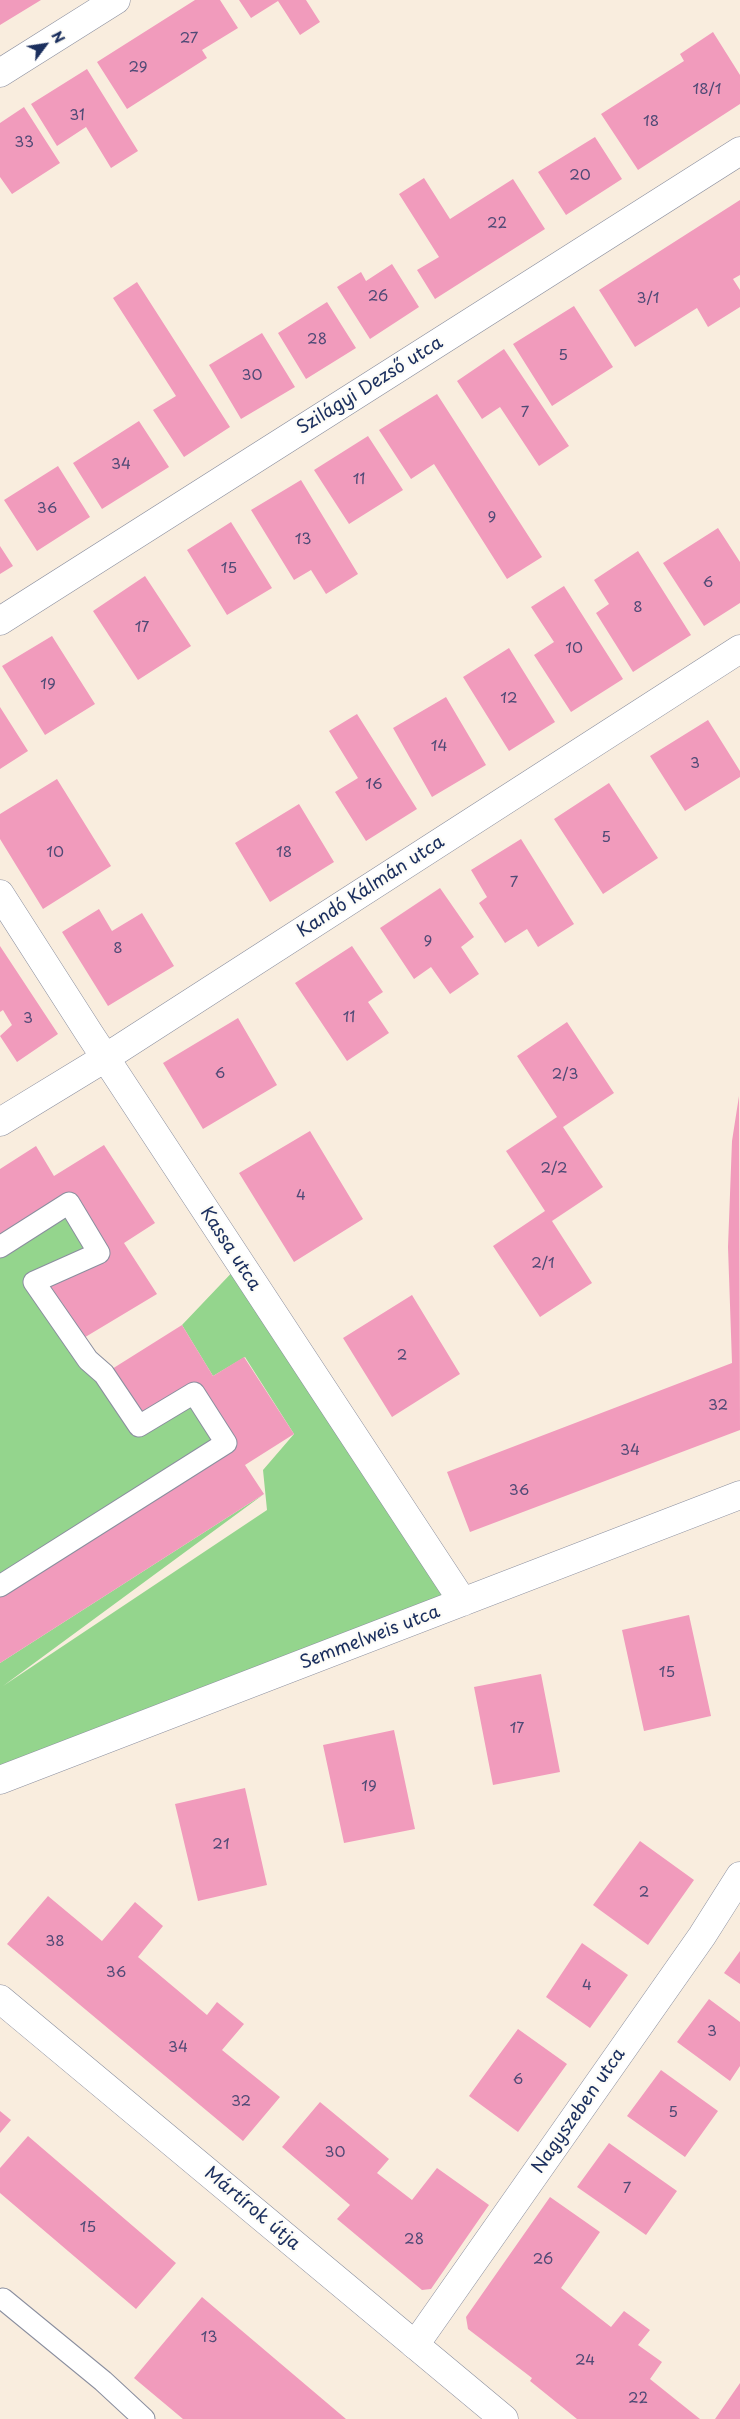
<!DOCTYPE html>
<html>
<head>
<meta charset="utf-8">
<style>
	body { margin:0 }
	#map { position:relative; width:740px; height:2419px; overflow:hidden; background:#f9edde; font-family:"Playpen Sans",sans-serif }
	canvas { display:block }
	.north { position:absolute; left:20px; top:20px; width:50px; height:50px; -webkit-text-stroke:4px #fdfcf7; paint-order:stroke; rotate:59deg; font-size:14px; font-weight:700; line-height:20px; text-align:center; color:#1b2f5e }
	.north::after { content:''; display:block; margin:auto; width:18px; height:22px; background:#1b2f5e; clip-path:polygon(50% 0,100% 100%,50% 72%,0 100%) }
</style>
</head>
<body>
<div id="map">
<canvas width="740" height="2419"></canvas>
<div class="north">N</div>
</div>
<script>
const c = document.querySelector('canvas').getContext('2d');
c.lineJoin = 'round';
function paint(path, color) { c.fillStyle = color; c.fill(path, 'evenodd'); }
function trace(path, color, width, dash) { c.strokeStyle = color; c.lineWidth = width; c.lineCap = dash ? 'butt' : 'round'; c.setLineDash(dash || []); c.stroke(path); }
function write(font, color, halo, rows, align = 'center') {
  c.font = font + ' "Playpen Sans",sans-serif'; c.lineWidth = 4.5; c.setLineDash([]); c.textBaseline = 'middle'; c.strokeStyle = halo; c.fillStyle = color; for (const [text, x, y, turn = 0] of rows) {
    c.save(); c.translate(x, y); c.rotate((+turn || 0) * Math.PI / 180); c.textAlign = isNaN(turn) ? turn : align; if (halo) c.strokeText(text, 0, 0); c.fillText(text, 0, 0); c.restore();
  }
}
paint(new Path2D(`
	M69,1203l30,50 -65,29 105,144 55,-33 32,50 -226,143v-339z
	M240,1264l223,338 -463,178v-117l264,-169 -261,192 264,-176 -4,-40 31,-36 -49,-77 -32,19 -31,-51z`), '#94d58d');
paint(new Path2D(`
	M0,0h41l-41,25z
	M195,0h25l18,28 -36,22 5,8 -80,51 -30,-47z
	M239,0h67l14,22 -20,13 -22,-34 -27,17z
	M713,32l27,43v29l-102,66 -37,-56 83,-53 -4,-7z
	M87,69l51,82 -27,17 -25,-41 -29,19 -26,-42z
	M24,107l36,56 -48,31 -12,-17v-54z
	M595,137l27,42 -56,36 -28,-43z
	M424,178l26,41 63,-40 32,50 -110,70 -18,-29 22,-13 -40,-63z
	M740,200v75l-7,4 7,11v17l-32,20 -11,-19 -62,39 -36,-57z
	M392,264l27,43 -49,32 -33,-52 24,-15 5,9z
	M137,282l93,145 -46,30 -31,-47 23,-14 -63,-98z
	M327,302l29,46 -50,31 -28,-46z
	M574,306l39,61 -61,39 -39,-62z
	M262,333l33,54 -54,32 -32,-54z
	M504,349l65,97 -30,20 -39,-59 -18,12 -25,-38z
	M437,394l105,163 -35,22 -73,-115 -23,15 -32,-49z
	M139,421l30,46 -67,42 -29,-46z
	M368,436l35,54 -54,34 -35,-54z
	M58,466l32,51 -53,34 -33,-51z
	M301,480l57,94 -32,20 -15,-24 -17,10 -43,-70z
	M231,522l41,66 -45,27 -40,-65z
	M718,528l22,34v41l-36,23 -41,-63z
	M0,546l13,20 -13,8z
	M638,551l53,84 -58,37 -37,-59 13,-9 -15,-24z
	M145,576l46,70 -53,34 -45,-69z
	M564,586l59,93 -52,33 -37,-57 20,-13 -23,-35z
	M52,636l43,68 -50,31 -43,-69z
	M509,648l46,74 -46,29 -46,-74z
	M446,697l40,68 -54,32 -39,-69z
	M0,707l28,44 -28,18z
	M357,714l60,95 -51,32 -31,-49 23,-14 -29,-47z
	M708,720l32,51v6l-55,34 -35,-55z
	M57,779l54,87 -68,43 -43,-70v-25z
	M609,783l49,75 -55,36 -49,-75z
	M299,804l35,58 -64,40 -35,-59z
	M521,839l53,85 -36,23 -11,-18 -22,14 -26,-40 8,-6 -16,-27z
	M440,888l34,49 -13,10 18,27 -29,20 -19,-27 -17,12 -34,-51z
	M99,909l13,22 30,-18 32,53 -66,40 -46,-74z
	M0,946l58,88 -41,28 -17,-26 12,-11 -9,-15 -3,2z
	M352,946l31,46 -15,10 21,31 -42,28 -52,-78z
	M238,1018l39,67 -74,44 -40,-66z
	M567,1022l47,71 -51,34 40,60 -51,34 40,62 -52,34 -47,-71 52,-35 -39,-60 51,-34 -40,-61z
	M739,1096l1,334 -270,102 -23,-60 285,-109 -4,-116 4,-106z
	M310,1131l53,88 -69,43 -55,-89z
	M104,1145l51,78 -31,20 33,51 -80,48 -33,-54 55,-35 -30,-50 -69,44v-78l36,-23 18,30z
	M412,1295l48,79 -68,43 -49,-79z
	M182,1325l31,51 31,-19 50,77 -49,31 19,29 -264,169v-77l226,-143 -32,-50 -55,33 -35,-52z
	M689,1615l22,101 -67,15 -22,-101z
	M541,1674l19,98 -67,13 -19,-98z
	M394,1730l21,99 -71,14 -21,-98z
	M245,1788l22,97 -69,16 -23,-97z
	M640,1841l54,39 -46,65 -55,-40z
	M48,1896l54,45 33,-39 28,24 -25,31 69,58 10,-13 27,22 -22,26 58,47 -37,44 -236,-197z
	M582,1943l46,32 -38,53 -44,-31z
	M740,1951v33l-16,-11z
	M709,1999l31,23v44l-10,15 -53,-39z
	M518,2029l49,35 -49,68 -49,-36z
	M661,2070l57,41 -33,46 -58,-41z
	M320,2102l69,57 -12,14 35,27 25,-32 52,37 -58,84 -9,1 -85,-71 13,-14 -68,-58z
	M0,2111l11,9 -11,13z
	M28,2136l148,127 -40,46 -136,-116v-25z
	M609,2143l68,48 -31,44 -69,-48z
	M550,2197l50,35 -39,56 50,39 13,-16 26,19 -12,15 24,17 -12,17 50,40h-123l-47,-38 2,-3 -64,-49 -2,-12z
	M202,2297l144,122h-163l-49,-41z
	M740,2383v36h-25z`), '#f19bbc');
const service = new Path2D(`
	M0,1247l69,-44 30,50 -65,29 54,78 16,14 35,52 55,-33 32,50 -226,143
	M3,2299l100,82 41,38`);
const minor = new Path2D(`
	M0,73l116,-73
	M0,621l740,-470
	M0,894l89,139 374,569
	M0,1122l105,-64 635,-409
	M0,1780l740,-285
	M415,2345l287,-409 38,-60`);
const tertiary = new Path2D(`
	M0,1999l504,420`);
trace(service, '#8a8e9e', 23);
trace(minor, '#8a8e9e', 29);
trace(tertiary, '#8a8e9e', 29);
trace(service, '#fff', 21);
trace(minor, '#fff', 28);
trace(tertiary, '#fff', 28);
write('15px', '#504a76', null, [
	["27",189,39],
	["29",138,68],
	["18/1",707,90],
	["31",77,116],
	["18",651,122],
	["33",24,143],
	["20",580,176],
	["22",497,224],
	["26",378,297],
	["3/1",648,299],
	["28",317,340],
	["5",563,356],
	["30",252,376],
	["7",525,413],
	["34",121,465],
	["11",359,480],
	["36",47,509],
	["9",492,518],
	["13",303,540],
	["15",229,569],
	["6",708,583],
	["8",638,608],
	["17",142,628],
	["10",574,649],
	["19",48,685],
	["12",509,699],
	["14",439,747],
	["3",695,764],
	["16",374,785],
	["5",606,838],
	["10",55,853],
	["18",284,853],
	["7",514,883],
	["9",428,942],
	["8",118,949],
	["11",349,1018],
	["3",28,1019],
	["6",220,1074],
	["2/3",565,1075],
	["2/2",554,1169],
	["4",301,1196],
	["2/1",543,1264],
	["2",402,1356],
	["32",718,1406],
	["34",630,1451],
	["36",519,1491],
	["15",667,1673],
	["17",517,1729],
	["19",369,1787],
	["21",221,1845],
	["2",644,1893],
	["38",55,1942],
	["36",116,1973],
	["4",587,1986],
	["3",712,2032],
	["34",178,2048],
	["6",518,2080],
	["32",241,2102],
	["5",673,2113],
	["30",335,2153],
	["7",627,2189],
	["15",88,2228],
	["28",414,2240],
	["26",543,2260],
	["13",209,2338],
	["24",585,2361],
	["22",638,2399]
]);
write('18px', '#1b2f5e', '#fdfcf7', [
	["Szilágyi Dezső utca",370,386,-32],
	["Kandó Kálmán utca",371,887,-33],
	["Kassa utca",230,1249,57],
	["Semmelweis utca",370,1638,-21],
	["Nagyszeben utca",579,2111,-55],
	["Mártírok útja",252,2209,40]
]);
</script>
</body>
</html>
